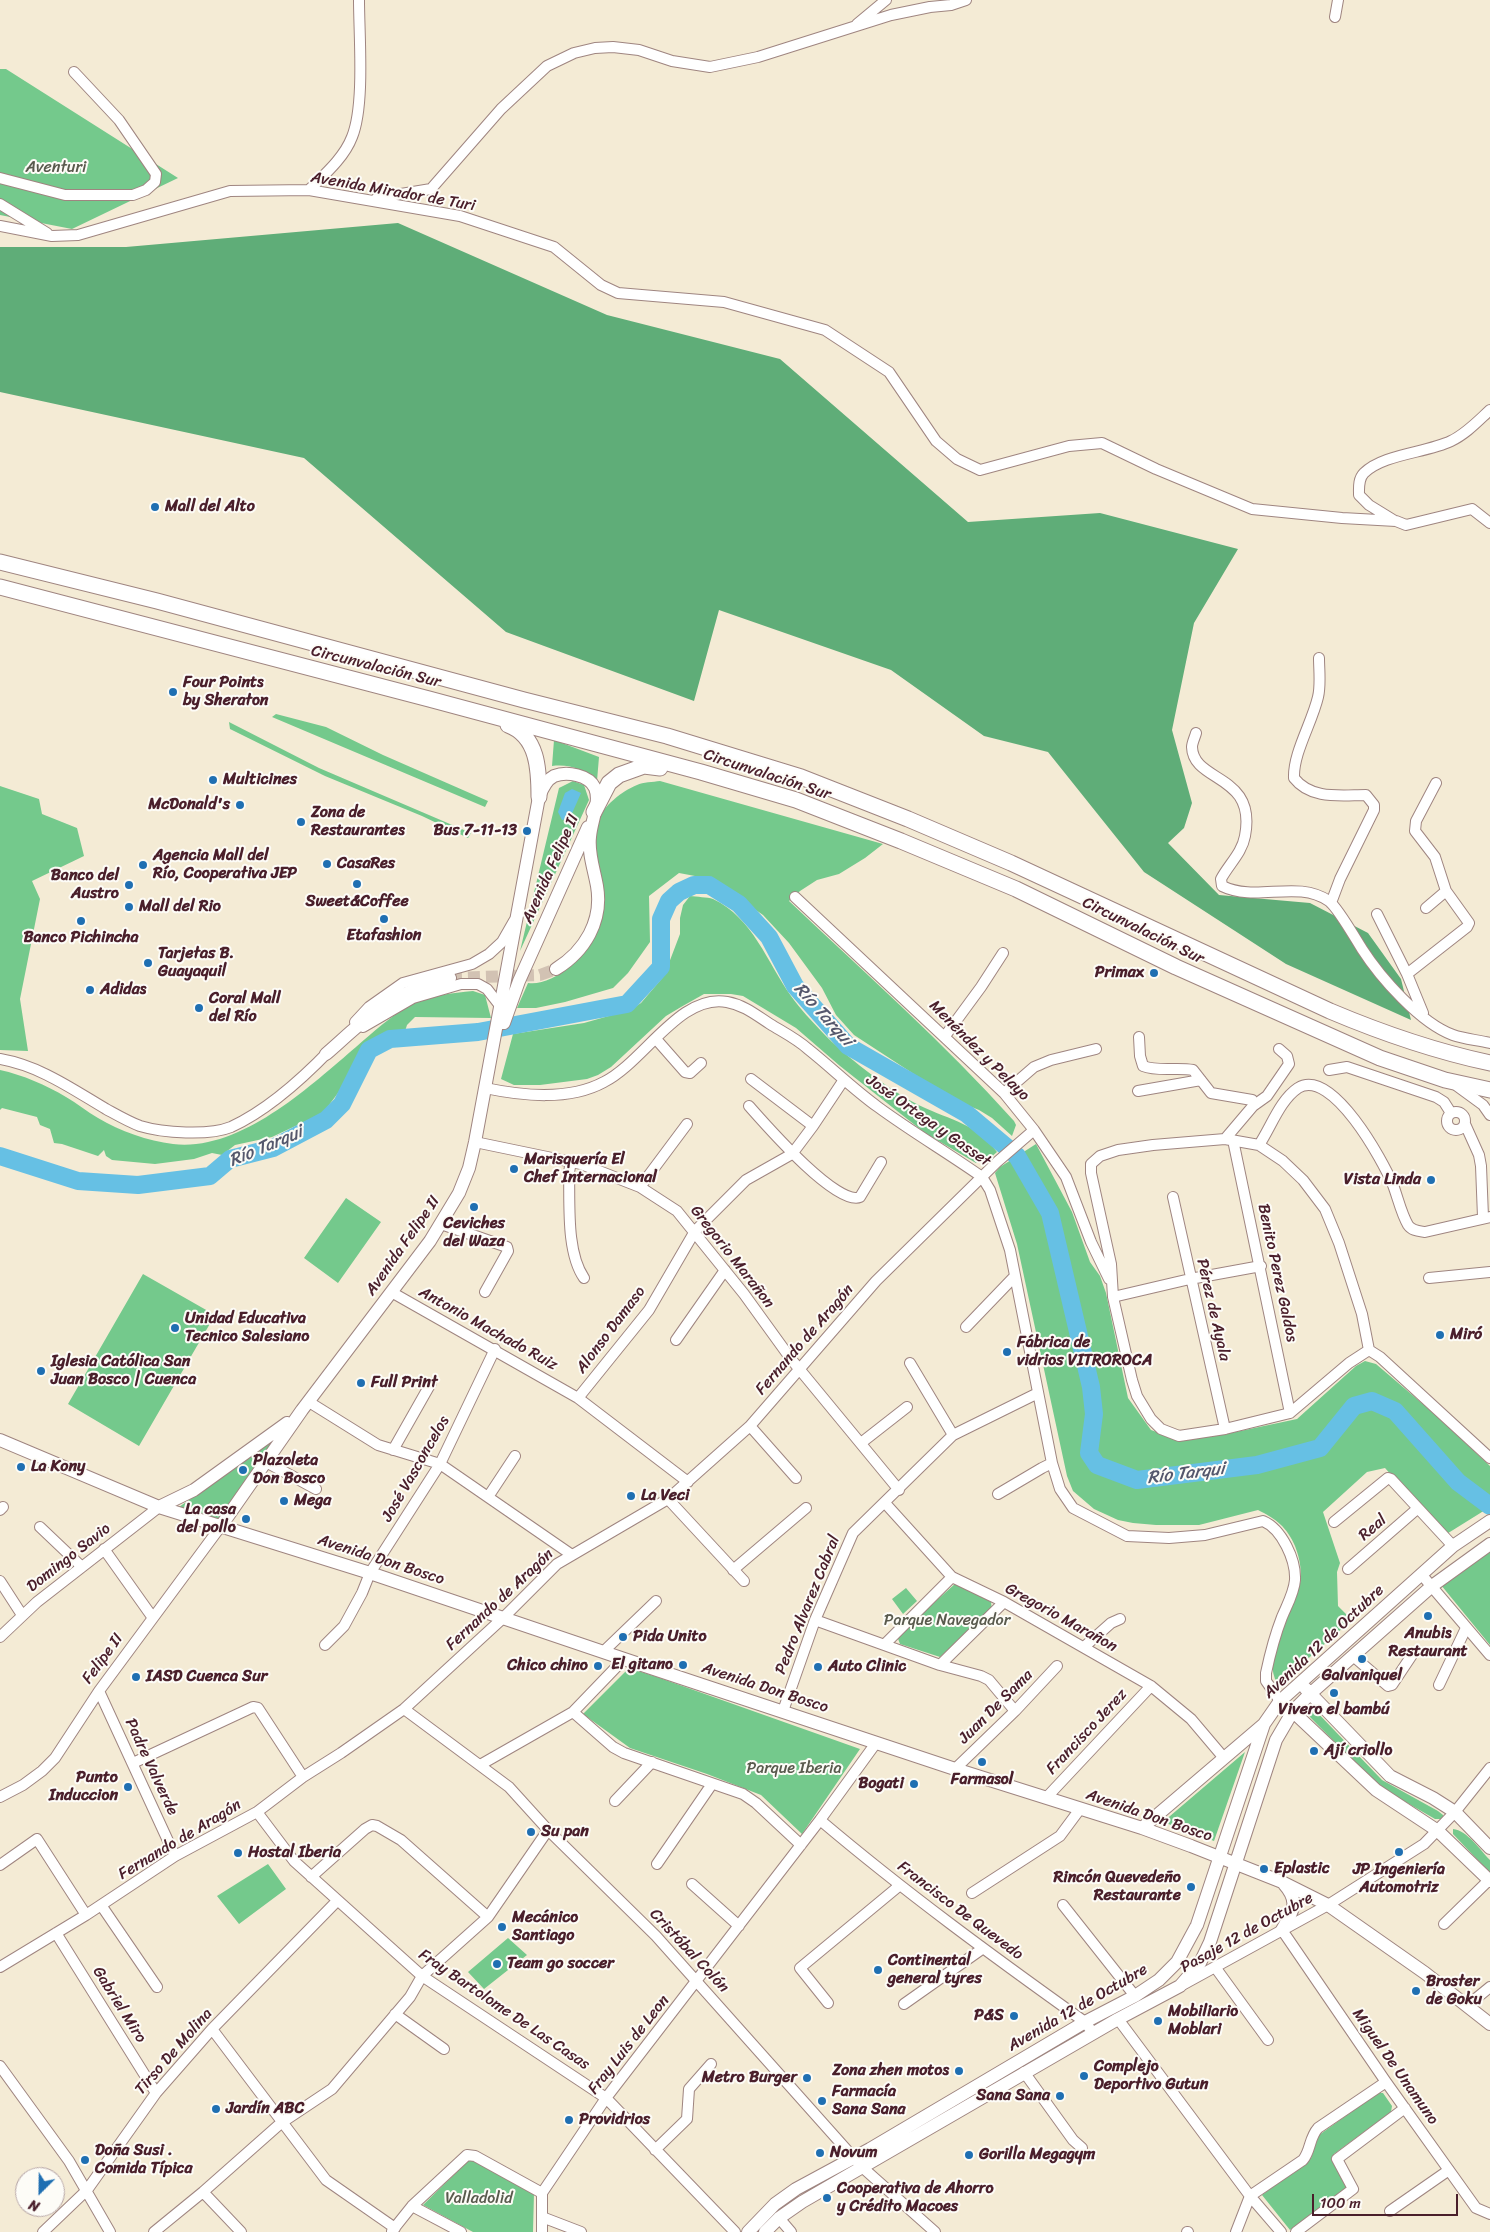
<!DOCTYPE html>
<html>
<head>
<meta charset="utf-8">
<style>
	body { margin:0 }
	#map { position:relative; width:1490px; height:2232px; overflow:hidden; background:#f4ebd5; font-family:Sriracha,sans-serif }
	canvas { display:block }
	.north { position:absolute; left:15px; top:2167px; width:50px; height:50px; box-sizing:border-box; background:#fdfcf7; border:1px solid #b5a4a5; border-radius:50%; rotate:203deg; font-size:14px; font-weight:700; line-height:20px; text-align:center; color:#4a1f2b }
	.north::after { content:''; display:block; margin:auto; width:18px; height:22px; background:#1f6fb2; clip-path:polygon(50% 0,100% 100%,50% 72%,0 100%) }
	.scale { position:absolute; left:1312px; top:2194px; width:146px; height:22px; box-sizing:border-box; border:2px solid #4a1f2b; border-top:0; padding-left:6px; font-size:15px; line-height:18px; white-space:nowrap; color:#4a1f2b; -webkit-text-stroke:4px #fdfcf7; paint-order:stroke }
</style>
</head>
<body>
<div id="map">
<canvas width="1490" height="2232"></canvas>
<div class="north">N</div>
<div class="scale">100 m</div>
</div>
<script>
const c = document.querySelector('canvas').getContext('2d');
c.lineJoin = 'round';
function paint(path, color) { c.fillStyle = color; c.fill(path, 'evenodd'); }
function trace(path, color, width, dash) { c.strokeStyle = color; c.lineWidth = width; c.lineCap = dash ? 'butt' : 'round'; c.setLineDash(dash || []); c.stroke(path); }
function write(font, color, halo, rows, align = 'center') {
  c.font = font + ' Sriracha,sans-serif'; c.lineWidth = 4; c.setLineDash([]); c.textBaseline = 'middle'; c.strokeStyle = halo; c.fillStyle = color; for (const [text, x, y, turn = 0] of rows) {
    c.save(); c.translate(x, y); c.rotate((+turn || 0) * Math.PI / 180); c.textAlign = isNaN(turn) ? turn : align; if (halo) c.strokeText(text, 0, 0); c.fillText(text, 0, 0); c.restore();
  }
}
paint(new Path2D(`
	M0,69h6l172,109 -106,51 -72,-14z
	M276,714l50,13 57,28 105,46 -3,6 -213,-90z
	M229,722l90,46 152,65 -3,5 -46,-22 -97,-40 -95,-47z
	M554,740l45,17 -2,24c-15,-11 -25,-17 -45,-15z
	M573,781l11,4 5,15 -69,151 39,-163z
	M660,781l223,63 -18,14 -26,16 -22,6 -17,11 -11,10c76,72 155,142 225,220l2,4 -4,11 -20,-18 -13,-8 -27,-11 -98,-64 -18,-20 -14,-27 -33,-45 -26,-28 -52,-36 -32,-6 -30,23 1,46 -22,31 -15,15 -48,14 -29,6h-19l11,-25c24,4 60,-27 67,-49 -1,-34 -8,-81 3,-113 5,-15 24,-30 39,-36 6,-3 16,-3 23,-4z
	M0,786l39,13 3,15 35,14 7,28 -52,25 8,18 -20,100 8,52 -28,-1z
	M690,896c7,1 17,1 23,3 40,19 54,63 78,97 9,13 21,25 32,37 21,22 64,55 90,69 33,18 60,18 84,50l-8,7 -13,4 -51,-30 -85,-67 -44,-38 -53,-32 -12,-2h-27l-23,13 -15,9 -55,51 -13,8 -11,4 -47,6h-26l-13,-6 12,-45 71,-11 46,-13 11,-7 23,-27 16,-42v-16l3,-13z
	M473,991l12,4 6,23 -76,-1 -8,8 -6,19 -41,15 -19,30 -18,24 -51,24 -37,8 -13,10 -10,-2 -18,6 -39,5 -43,-4 -6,-4 -2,-6 -6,6 -36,-12 -8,-1 -4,-14 -10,-4 -3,-8 -35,-9 -2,2v-40c23,5 46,15 66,27 11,6 21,15 32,21 22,13 50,23 75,26 67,8 136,-57 183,-97 17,-15 35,-31 54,-42 18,-10 43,-12 63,-14z
	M1036,1144l36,68 18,50 10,14 6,17 22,105 23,32 28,10 47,-6 71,-15 59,-53 9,-5 11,3 62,53 52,49v41l-45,28 -60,-67 -18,4 -44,40 17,51 -3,9 1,34 14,14 -74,65c-18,-30 13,-69 21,-97 4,-14 1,-29 -4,-42 -8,-19 -19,-27 -37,-36l-59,15h-43l-23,-2 -15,-3 -24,-11 -21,-18 -6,-15 -50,-232 -22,-71 5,-6z
	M346,1198l35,24 -43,61 -34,-25z
	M143,1274l72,41 -76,131 -71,-42z
	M283,1434l-65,86 -39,-13z
	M1490,1552v93l-49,-60z
	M956,1583l35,19 1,8 -52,47 -40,-13 -3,-8z
	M906,1588l11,13 -14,13 -11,-15z
	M629,1668l28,9 203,72 -58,85 -41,-39 -54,-21 -77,-26 -47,-34z
	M1309,1707l4,1 69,72 56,31 5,4v4h-8l-57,-33 -68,-69 -4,-9z
	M1245,1752l-31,89 -51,-19z
	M1453,1829c14,1 28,22 37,31v13l-37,-39z
	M268,1864l18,25 -47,35 -22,-28z
	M508,1938l19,17 -43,34 -16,-17z
	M1378,2093h5l9,13 -1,6 -57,42 -1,4 15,29 -58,43 -28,-35 49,-37 8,-23z
	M472,2157l62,36 -1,39h-60l-50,-27z`), '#74c98c');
paint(new Path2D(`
	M398,223l209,92 173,44 188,163 132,-9 138,36 -44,74 -22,107 20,73 -8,25 -16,15 51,52 91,8 58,30 33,46 10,41 -125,-56 -142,-92 -96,-120 -64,-16 -93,-66 -172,-60 -25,91 -188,-69 -202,-174 -304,-66v-145h126z`), '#5fad78');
paint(new Path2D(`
	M572,789l9,4 -11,25 -8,2 -4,-8 7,-19z`), '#66c0e4');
trace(new Path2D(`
	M0,1156l78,25 60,4 72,-9 20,-17 43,-11 53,-28 16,-16 27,-54 21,-11 88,-7 149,-28 34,-37v-48l8,-18 10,-9 15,-7h15l30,19 30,33 26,49 53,60 119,68 50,42 33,57 41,174 3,27 -5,39 8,12 40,15 120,-15 63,-17 34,-42 18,-5 23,10 63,71 32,24`), '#66c0e4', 18);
trace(new Path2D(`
	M450,978l90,-3 16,-6`), '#d2c2b3', 12, [12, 6]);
const minor = new Path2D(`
	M1335,17l3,-17
	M857,24l29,-24
	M0,178l65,17h68l13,-5 9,-8 1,-8 -37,-54 -45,-48
	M309,190c15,-15 35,-32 43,-53 13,-32 7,-101 7,-137
	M377,198l54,-9 70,-80 46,-43 27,-13 21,-5 18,-1 26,3 33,11 38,6 48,-10 133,-42 39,-8 21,-2 15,-5
	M0,204l47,29
	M0,226l52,10 26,-1 152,-44 79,-1 151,26 94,31 47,38 17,8 106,9 101,28 64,42 47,69 21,18 23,11 89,-24 33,-3 54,26 96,40 90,9 54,3 10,4 66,-16 18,14
	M1395,521l-26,-16 -10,-10c0,-7 -1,-16 5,-22 19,-19 62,-20 87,-32 15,-7 27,-20 39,-31
	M1319,658c0,12 2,27 -1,39 -6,26 -25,56 -24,81 17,22 47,17 72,17l8,10v5l-34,69 -9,24
	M1196,733c-1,4 -4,10 -4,14 1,36 65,26 53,89 -3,17 -16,28 -24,43l1,7c35,17 74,-7 107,15 9,7 26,37 33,48 18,28 58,74 91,86 11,4 25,5 37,8
	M795,897l209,196 30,37 32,47 25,65 18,37
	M1426,908l20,-17
	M1377,914l30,60 16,39
	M1407,974l60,-47 2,-4 -23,-32 -11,-34 -20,-26 1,-10 20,-38
	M355,1022l14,-15 34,-24 69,-19 17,-10 13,-12 12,-21
	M363,1027l50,-29 48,-14h17l9,5 14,18
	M945,1036l36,-49 22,-34
	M1139,1037l1,19 3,10c15,6 34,1 50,4l18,23 41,7 1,6 -28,33
	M656,1039l29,33 5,1 11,-10
	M0,1059c40,7 72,30 106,50 11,6 23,13 34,17 23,7 69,10 91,1 37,-17 71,-48 99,-77
	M1329,1070l18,-3 89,30 8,5 7,11
	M751,1079l62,47
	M1457,1086l26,19 7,10
	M485,1088c38,8 84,13 119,-6 40,-20 76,-89 123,-80 17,3 29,13 43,22 13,8 27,15 38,25 24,19 45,40 70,58 34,25 70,46 104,70l8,13 20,60 42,213 8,26 13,19 54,28 42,2 36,-3 58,-14c19,8 33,39 32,59 -1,13 -8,25 -13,37 -7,18 -12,37 -16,56v8l14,20
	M1138,1091l63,-11
	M1004,1093l30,-26 17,-7 45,-11
	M749,1106c16,18 88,101 111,91l21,-35
	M1253,1106l14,-10 22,-32 -2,-8 -8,-7
	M1447 1121a9 9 0 1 1 18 0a9 9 0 1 1-18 0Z
	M1465,1124l14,31 2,11 2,51
	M1233,1140l57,273
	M475,1142l106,22 59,23 37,24 67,83 47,65 108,131
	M1259,1145c12,-18 21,-45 39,-57 34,-21 85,73 95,97 5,13 8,28 15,40 4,6 11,6 17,7l65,-15
	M571,1162l-2,10c1,31 -3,80 15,106
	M640,1187l47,-63
	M1173,1197l52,232
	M441,1224l66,23 1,4 -23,41
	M1429,1278l61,-6
	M393,1293l185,105 110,84
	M1113,1297l77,-18 71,-13
	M966,1327l49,-51
	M676,1340l49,-70
	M1369,1350l-20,13 -59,50 -65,16 -46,7 -18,-7 -10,-10 -14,-23 -5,-16 -19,-83 -2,-33 -20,-91v-9l9,-8 18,-6 35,-5 72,-6 34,6 24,16 20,19 22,29 14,34 23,71 7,36 11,7 110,101
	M910,1363l43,72
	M578,1398l71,-88 46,-79 51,-51 46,-26 21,-28 30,-45
	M309,1402l69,43 62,19 132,91
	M750,1426l46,52
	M861,1443l46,-36
	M393,1450l38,-67
	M266,1462l50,27
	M998,1494l44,-26 10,-5
	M488,1497l27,-41
	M668,1499l76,82
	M885,1503l67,74 52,25 147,84 40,33 33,39
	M0,1510l3,-3
	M1334,1522l54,-44 3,1 62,67
	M40,1527l41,39
	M104,1549l49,69
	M1348,1569l69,-60
	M733,1570l73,-62
	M1421,1574l69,81
	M0,1581l22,34
	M815,1620l125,45 41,11 8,4 26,31
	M0,1637l37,-35 122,-95
	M885,1644l67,-67
	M325,1645l19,-19 18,-33 8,-20 70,-109 55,-115
	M1084,1647l27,-24 9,-4
	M603,1652l53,-51
	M1353,1656l35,30 4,-1 20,-30
	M940,1665l64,-63
	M1439,1685l27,-57
	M99,1691l76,165
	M404,1709l105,78 39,43 108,106 206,231 73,65
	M783,1711l32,-91 38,-87 100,-98 85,-42
	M573,1712l40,35 11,6 119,41 13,9 45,42
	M133,1763l120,-56 5,1 45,69
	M480,1765l93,-53 51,-53
	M955,1769l60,-58 42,-45
	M0,1797l23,-12 19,-14 13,-13 44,-67 122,-165
	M1046,1798l105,-112
	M615,1801l37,-39
	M257,1812l37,49 128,115 184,122 129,134
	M820,1820c85,72 174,137 265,202l8,11
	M657,1864l55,-80
	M0,1865l37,-26 49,76
	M311,1877l54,-48 7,-4 5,1 24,14 87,77
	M692,1884l47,42
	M972,1893l88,-57 20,-27
	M101,1905l56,82
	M1063,1905l72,91
	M1444,1924l45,-44
	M1282,1930l104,152 90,126 14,6
	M56,1933l100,160
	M0,1967l86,-52 89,-59 82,-44 46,-35 38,-24 63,-44 99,-91 54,-54 111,-65 82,-73 126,-145 121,-119 37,-32
	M1215,1967l53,73
	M1184,1984l144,-79 96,-61 31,-32 35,-44
	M828,2003l-28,-35 99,-82
	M904,2004l78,-55
	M1468,2005l22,-18
	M395,2014l49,35
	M1118,2019l132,177 31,36
	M212,2029l114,151 69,48
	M0,2066l69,95 41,71
	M1024,2072l49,68 9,8
	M655,2150l32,-31 2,-30 22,-25
	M203,2192l38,40
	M412,2206l49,26
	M1390,2211l59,-41
	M542,2217l39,15
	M779,2218l12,14
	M392,2231l20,-25 55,-51 8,1 67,37
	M43,2232l44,-42 69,-97 56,-64 125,-128
	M154,2232l49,-40 78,-69 51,-34 78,-92 12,-21 66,-59 60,-87
	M542,2232v-39l64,-95 214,-278 56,-77
	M1187,2232h1
	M1236,2232l14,-36 53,-36c8,-10 6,-22 15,-32l68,-46
	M1296,2232l57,-43 -16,-30 68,-51`);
const major = new Path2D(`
	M504,1023l15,-42 69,-154
	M326,1054c23,-20 46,-43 73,-57 16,-9 33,-14 51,-19
	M0,1440l159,67 211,66 254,86 331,110 187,59 49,18 91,36 46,23 97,68 65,51
	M159,1507l35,-17 93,-67
	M221,1526l81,-116 128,-169 29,-48 10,-25 6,-26 64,-345c3,-8 7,-17 15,-21 13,-5 35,-1 41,12 6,14 -4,33 -5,49 -2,16 4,32 7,49 6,35 -12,65 -41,83
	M1305,1688l85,88 43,22 22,14 35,36
	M1288,1707l88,83 62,41 52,50
	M1142,1828l122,-104
	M1282,1930c11,-19 18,-28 2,-46
	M748,2232l27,-28 21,-15 74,-40 215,-127 50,-26 24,-16 18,-18 20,-37 67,-201 16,-23 173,-155 37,-25
	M765,2232l14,-14 23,-16 316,-183 62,-33 20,-23 10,-21 66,-202 17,-29 17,-17 122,-108 58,-42`);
const highway = new Path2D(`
	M0,562l157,39 367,99 143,36 134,41 107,42 103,44 319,148c52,22 104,40 160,52
	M0,587l429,112 272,73 95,28 105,41 115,48 160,78 204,91 65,22 45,10
	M508,725c30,11 31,45 31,72
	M594,812l15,-29 10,-8 25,-9 16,2`);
trace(minor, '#9f8580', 12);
trace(major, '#9f8580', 14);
trace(highway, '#9f8580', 17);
trace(minor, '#fff', 10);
trace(major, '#fff', 12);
trace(highway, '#fff', 15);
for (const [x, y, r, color] of [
	[155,507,5,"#1f6fb2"],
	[173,692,5,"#1f6fb2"],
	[213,780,5,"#1f6fb2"],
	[240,805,5,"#1f6fb2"],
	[301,822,5,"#1f6fb2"],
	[527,831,5,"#1f6fb2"],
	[327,864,5,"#1f6fb2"],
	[143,865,5,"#1f6fb2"],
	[357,884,5,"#1f6fb2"],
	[129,885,5,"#1f6fb2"],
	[129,907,5,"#1f6fb2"],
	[384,919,5,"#1f6fb2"],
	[81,921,5,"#1f6fb2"],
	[148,963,5,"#1f6fb2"],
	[1154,973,5,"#1f6fb2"],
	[90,990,5,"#1f6fb2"],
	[199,1008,5,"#1f6fb2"],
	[514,1169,5,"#1f6fb2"],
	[1431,1180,5,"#1f6fb2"],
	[474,1207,5,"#1f6fb2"],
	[175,1328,5,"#1f6fb2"],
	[1440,1335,5,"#1f6fb2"],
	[1007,1352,5,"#1f6fb2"],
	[41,1371,5,"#1f6fb2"],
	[361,1383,5,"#1f6fb2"],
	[21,1467,5,"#1f6fb2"],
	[243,1470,5,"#1f6fb2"],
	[631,1496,5,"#1f6fb2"],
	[284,1501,5,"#1f6fb2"],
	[246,1519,5,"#1f6fb2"],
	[1428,1616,5,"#1f6fb2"],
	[623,1637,5,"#1f6fb2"],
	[1362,1659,5,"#1f6fb2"],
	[683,1665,5,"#1f6fb2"],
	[598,1666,5,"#1f6fb2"],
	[818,1667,5,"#1f6fb2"],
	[136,1677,5,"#1f6fb2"],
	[1334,1693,5,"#1f6fb2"],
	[1314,1751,5,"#1f6fb2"],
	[982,1762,5,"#1f6fb2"],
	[914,1784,5,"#1f6fb2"],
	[128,1787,5,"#1f6fb2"],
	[531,1832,5,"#1f6fb2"],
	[1399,1852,5,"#1f6fb2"],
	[238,1853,5,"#1f6fb2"],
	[1264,1869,5,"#1f6fb2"],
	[1191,1887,5,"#1f6fb2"],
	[502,1927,5,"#1f6fb2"],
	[497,1964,5,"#1f6fb2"],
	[878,1970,5,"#1f6fb2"],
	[1416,1991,5,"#1f6fb2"],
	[1014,2016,5,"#1f6fb2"],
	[1158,2021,5,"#1f6fb2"],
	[959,2071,5,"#1f6fb2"],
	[1084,2076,5,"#1f6fb2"],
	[807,2078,5,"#1f6fb2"],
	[1060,2096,5,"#1f6fb2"],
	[822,2101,5,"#1f6fb2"],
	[216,2109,5,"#1f6fb2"],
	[569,2120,5,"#1f6fb2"],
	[820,2153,5,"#1f6fb2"],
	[969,2155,5,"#1f6fb2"],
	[85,2160,5,"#1f6fb2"],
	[827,2198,5,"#1f6fb2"]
]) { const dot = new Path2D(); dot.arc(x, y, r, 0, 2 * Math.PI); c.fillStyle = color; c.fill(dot); trace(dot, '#fdfcf7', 2); }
write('16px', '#595a4d', '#fdfcf7', [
	["Aventuri",56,168],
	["Parque Navegador",947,1621],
	["Parque Iberia",794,1769],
	["Valladolid",479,2199]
]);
write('16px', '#4a1f2b', '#fdfcf7', [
	["Avenida Mirador de Turi",393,192,10],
	["Circunvalación Sur",376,667,14],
	["Circunvalación Sur",767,775,18],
	["Avenida Felipe II",551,869,-66],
	["Circunvalación Sur",1143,931,26],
	["Menéndez y Pelayo",979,1051,45],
	["José Ortega y Gasset",928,1121,35],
	["Avenida Felipe II",403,1246,-55],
	["Gregorio Marañon",732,1257,52],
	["Benito Perez Galdos",1277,1273,78],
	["Pérez de Ayala",1213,1310,77],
	["Antonio Machado Ruiz",488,1329,29],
	["Alonso Damaso",611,1330,-53],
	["Fernando de Aragón",805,1340,-49],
	["José Vasconcelos",416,1469,-60],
	["Real",1373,1528,-41],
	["Domingo Savio",69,1558,-38],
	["Avenida Don Bosco",381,1560,18],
	["Fernando de Aragón",500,1600,-43],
	["Pedro Alvarez Cabral",808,1605,-68],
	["Gregorio Marañon",1061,1618,29],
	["Avenida 12 de Octubre",1324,1642,-43],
	["Felipe II",103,1659,-54],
	["Avenida Don Bosco",765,1688,18],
	["Juan De Sama",996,1707,-45],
	["Francisco Jerez",1087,1732,-47],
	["Padre Valverde",151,1767,65],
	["Avenida Don Bosco",1149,1816,19],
	["Fernando de Aragón",180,1840,-31],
	["Francisco De Quevedo",960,1911,37],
	["Pasaje 12 de Octubre",1247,1933,-29],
	["Cristóbal Colón",689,1951,47],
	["Gabriel Miro",119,2005,58],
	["Avenida 12 de Octubre",1078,2008,-30],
	["Fray Bartolome De Las Casas",504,2010,34],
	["Fray Luis de Leon",629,2045,-52],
	["Tirso De Molina",174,2052,-49],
	["Miguel De Unamuno",1395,2067,55]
]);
write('bold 16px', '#4a1f2b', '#fdfcf7', [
	["Mall del Alto",165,507],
	["Four Points",183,683],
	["by Sheraton",183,701],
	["Multicines",223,780],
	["McDonald's",230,805,"right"],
	["Zona de",311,813],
	["Restaurantes",311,831],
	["Bus 7-11-13",517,831,"right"],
	["Agencia Mall del",153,856],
	["Río, Cooperativa JEP",153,874],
	["CasaRes",337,864],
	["Banco del",119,876,"right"],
	["Austro",119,894,"right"],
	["Sweet&Coffee",357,902,"center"],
	["Mall del Rio",139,907],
	["Etafashion",384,936,"center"],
	["Banco Pichincha",81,938,"center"],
	["Tarjetas B.",158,954],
	["Guayaquil",158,972],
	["Primax",1144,973,"right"],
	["Adidas",100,990],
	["Coral Mall",209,999],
	["del Río",209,1017],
	["Marisquería El",524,1160],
	["Chef Internacional",524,1178],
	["Vista Linda",1421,1180,"right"],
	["Ceviches",474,1224,"center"],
	["del Waza",474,1242,"center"],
	["Unidad Educativa",185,1319],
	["Tecnico Salesiano",185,1337],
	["Miró",1450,1335],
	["Fábrica de",1017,1343],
	["vidrios VITROROCA",1017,1361],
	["Iglesia Católica San",51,1362],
	["Juan Bosco | Cuenca",51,1380],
	["Full Print",371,1383],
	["Plazoleta",253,1461],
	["Don Bosco",253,1479],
	["La Kony",31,1467],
	["La Veci",641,1496],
	["Mega",294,1501],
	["La casa",236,1510,"right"],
	["del pollo",236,1528,"right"],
	["Anubis",1428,1634,"center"],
	["Restaurant",1428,1652,"center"],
	["Pida Unito",633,1637],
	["El gitano",673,1665,"right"],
	["Chico chino",588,1666,"right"],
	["Auto Clinic",828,1667],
	["Galvaniquel",1362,1676,"center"],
	["IASD Cuenca Sur",146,1677],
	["Vivero el bambú",1334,1710,"center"],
	["Ají criollo",1324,1751],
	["Punto",118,1778,"right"],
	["Induccion",118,1796,"right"],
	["Farmasol",982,1780,"center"],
	["Bogati",904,1784,"right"],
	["Su pan",541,1832],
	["Hostal Iberia",248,1853],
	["Eplastic",1274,1869],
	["JP Ingeniería",1399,1870,"center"],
	["Automotriz",1399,1888,"center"],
	["Rincón Quevedeño",1181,1878,"right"],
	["Restaurante",1181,1896,"right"],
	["Mecánico",512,1918],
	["Santiago",512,1936],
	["Continental",888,1961],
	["general tyres",888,1979],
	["Team go soccer",507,1964],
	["Broster",1426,1982],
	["de Goku",1426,2000],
	["Mobiliario",1168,2012],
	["Moblari",1168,2030],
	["P&S",1004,2016,"right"],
	["Complejo",1094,2067],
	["Deportivo Gutun",1094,2085],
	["Zona zhen motos",949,2071,"right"],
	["Metro Burger",797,2078,"right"],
	["Farmacía",832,2092],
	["Sana Sana",832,2110],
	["Sana Sana",1050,2096,"right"],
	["Jardín ABC",226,2109],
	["Providrios",579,2120],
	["Doña Susi .",95,2151],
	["Comida Típica",95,2169],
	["Novum",830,2153],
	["Gorilla Megagym",979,2155],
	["Cooperativa de Ahorro",837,2189],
	["y Crédito Macoes",837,2207]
], 'left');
write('italic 18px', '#54576c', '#fdfcf7', [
	["Río Tarqui",823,1015,48],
	["Río Tarqui",266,1147,-23],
	["Río Tarqui",1186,1474,-7]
]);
</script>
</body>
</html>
